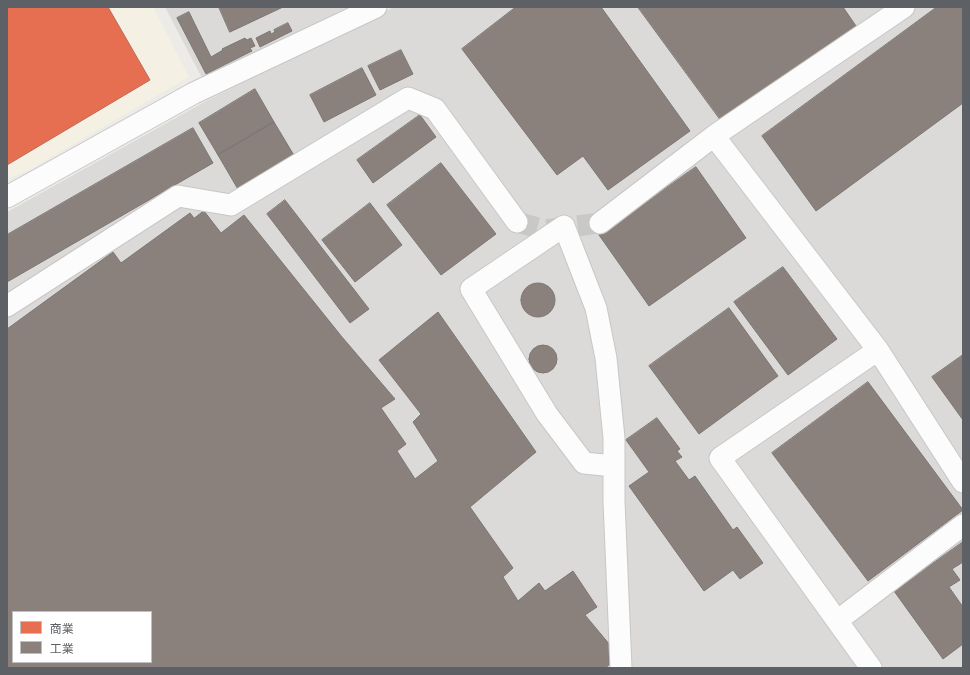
<!DOCTYPE html>
<html>
<head>
<meta charset="utf-8">
<style>
	body { margin:0 }
	#map { position:relative; width:970px; height:675px; overflow:hidden; background:#ecebe8; font-family:"Varela Round","Noto Sans JP",sans-serif }
	canvas { display:block }
	.frame { position:absolute; inset:0; border:8px solid #5d6064; pointer-events:none }
	.legend { position:absolute; left:12px; top:611px; width:140px; height:52px; box-sizing:border-box; background:#fff; border:1px solid #bebfc1; margin:0; padding:5px 7px; list-style:none; font-size:12px; color:#5d6064 }
	.legend li { display:flex; align-items:center; gap:8px; height:20px }
	.legend b { width:20px; border:1px solid #bebfc1 }
</style>
</head>
<body>
<div id="map">
<canvas width="970" height="675"></canvas>
<div class="frame"></div>
<ul class="legend">
<li><b style="height:11px;background:#e76f51"></b>商業</li>
<li><b style="height:11px;background:#8a817c"></b>工業</li>
</ul>
</div>
<script>
const c = document.querySelector('canvas').getContext('2d');
c.lineJoin = 'round';
function paint(path, color) { c.fillStyle = color; c.fill(path, 'evenodd'); }
function trace(path, color, width, dash) { c.strokeStyle = color; c.lineWidth = width; c.lineCap = dash ? 'butt' : 'round'; c.setLineDash(dash || []); c.stroke(path); }
paint(new Path2D(`
	M7,7h146l36,70 -160,93 -22,9z`), '#f4f0e3');
paint(new Path2D(`
	M165,7h194l-156,73z
	M394,7h569v661h-956v-456l201,-112zM13,612h138v50h-138z`), '#dcdad8');
const shops = new Path2D(`
	M7,7h101l42,73 -143,85z`);
paint(shops, '#e76f51');
trace(shops, '#be6a57', 1);
const industry = new Path2D(`
	M219,7h64l-53,25z
	M516,7h85l89,124 -82,59 -25,-34 -26,19 -95,-126z
	M638,7h205l13,19 -133,97z
	M937,7h26v96l-147,108 -54,-75z
	M189,12l22,45 12,-7 -1,-1 23,-11 2,2 4,-2 4,8 -5,2 2,3 -46,23 -29,-56z
	M288,23l4,8 -32,16 -4,-9 14,-7 1,3 4,-2 -1,-2z
	M401,50l12,24 -33,16 -12,-24z
	M362,68l14,27 -52,27 -14,-27z
	M255,89l19,33 -56,33 -19,-32z
	M420,115l16,22 -63,46 -16,-23z
	M274,122l21,35 -56,34 -21,-36z
	M193,128l20,35 -206,119v-47z
	M441,163l55,71 -55,41 -54,-70z
	M696,167l50,71 -97,68 -50,-71z
	M285,200l84,109 -19,14 -83,-109z
	M370,203l32,42 -47,37 -33,-42z
	M204,211l17,22 23,-18 98,122 53,62 -14,9 25,36 -9,7 18,28 23,-18 -25,-39 8,-8 -42,-54 59,-48 98,140 -66,55 43,61 -10,9 15,24 21,-18 6,8 28,-20 24,36 -12,8 25,30 -1,20 -4,3h-598v-339l106,-77 8,11 69,-50 4,5zM13,612h138v50h-138z
	M783,267l54,72 -49,36 -54,-73z
	M521 300a17 17 0 1 1 34 0a17 17 0 1 1-34 0Z
	M729,308l49,68 -79,58 -50,-68z
	M529 359a14 14 0 1 1 28 0a14 14 0 1 1-28 0Z
	M963,355v65l-31,-43z
	M868,382l95,128 -95,71 -96,-128z
	M657,418l23,31 -3,2 5,6 -7,4 14,19 6,-4 38,54 4,-3 26,36 -23,16 -7,-9 -29,21 -75,-105 20,-14 -23,-32z
	M963,542v20l-11,7 8,11 -11,7 14,20v37l-20,15 -49,-68z`);
paint(industry, '#8a817c');
trace(industry, '#7c7775', 1);
trace(new Path2D(`
	M517,222l28,8 55,-7`), '#c8c8c7', 21, [21, 10]);
const minor = new Path2D(`
	M714,136l164,214 85,132
	M7,197l187,-104 182,-86
	M600,223l114,-87 190,-129
	M7,306l171,-110 53,9 177,-107 27,11 82,113
	M614,466l-30,-3 -37,-49 -76,-125 93,-63 32,82 10,50 8,80v63l7,167
	M837,621l126,-96
	M871,668l-151,-210 158,-108`);
trace(minor, '#c7c7c7', 23);
trace(minor, '#fcfcfc', 21);
</script>
</body>
</html>
